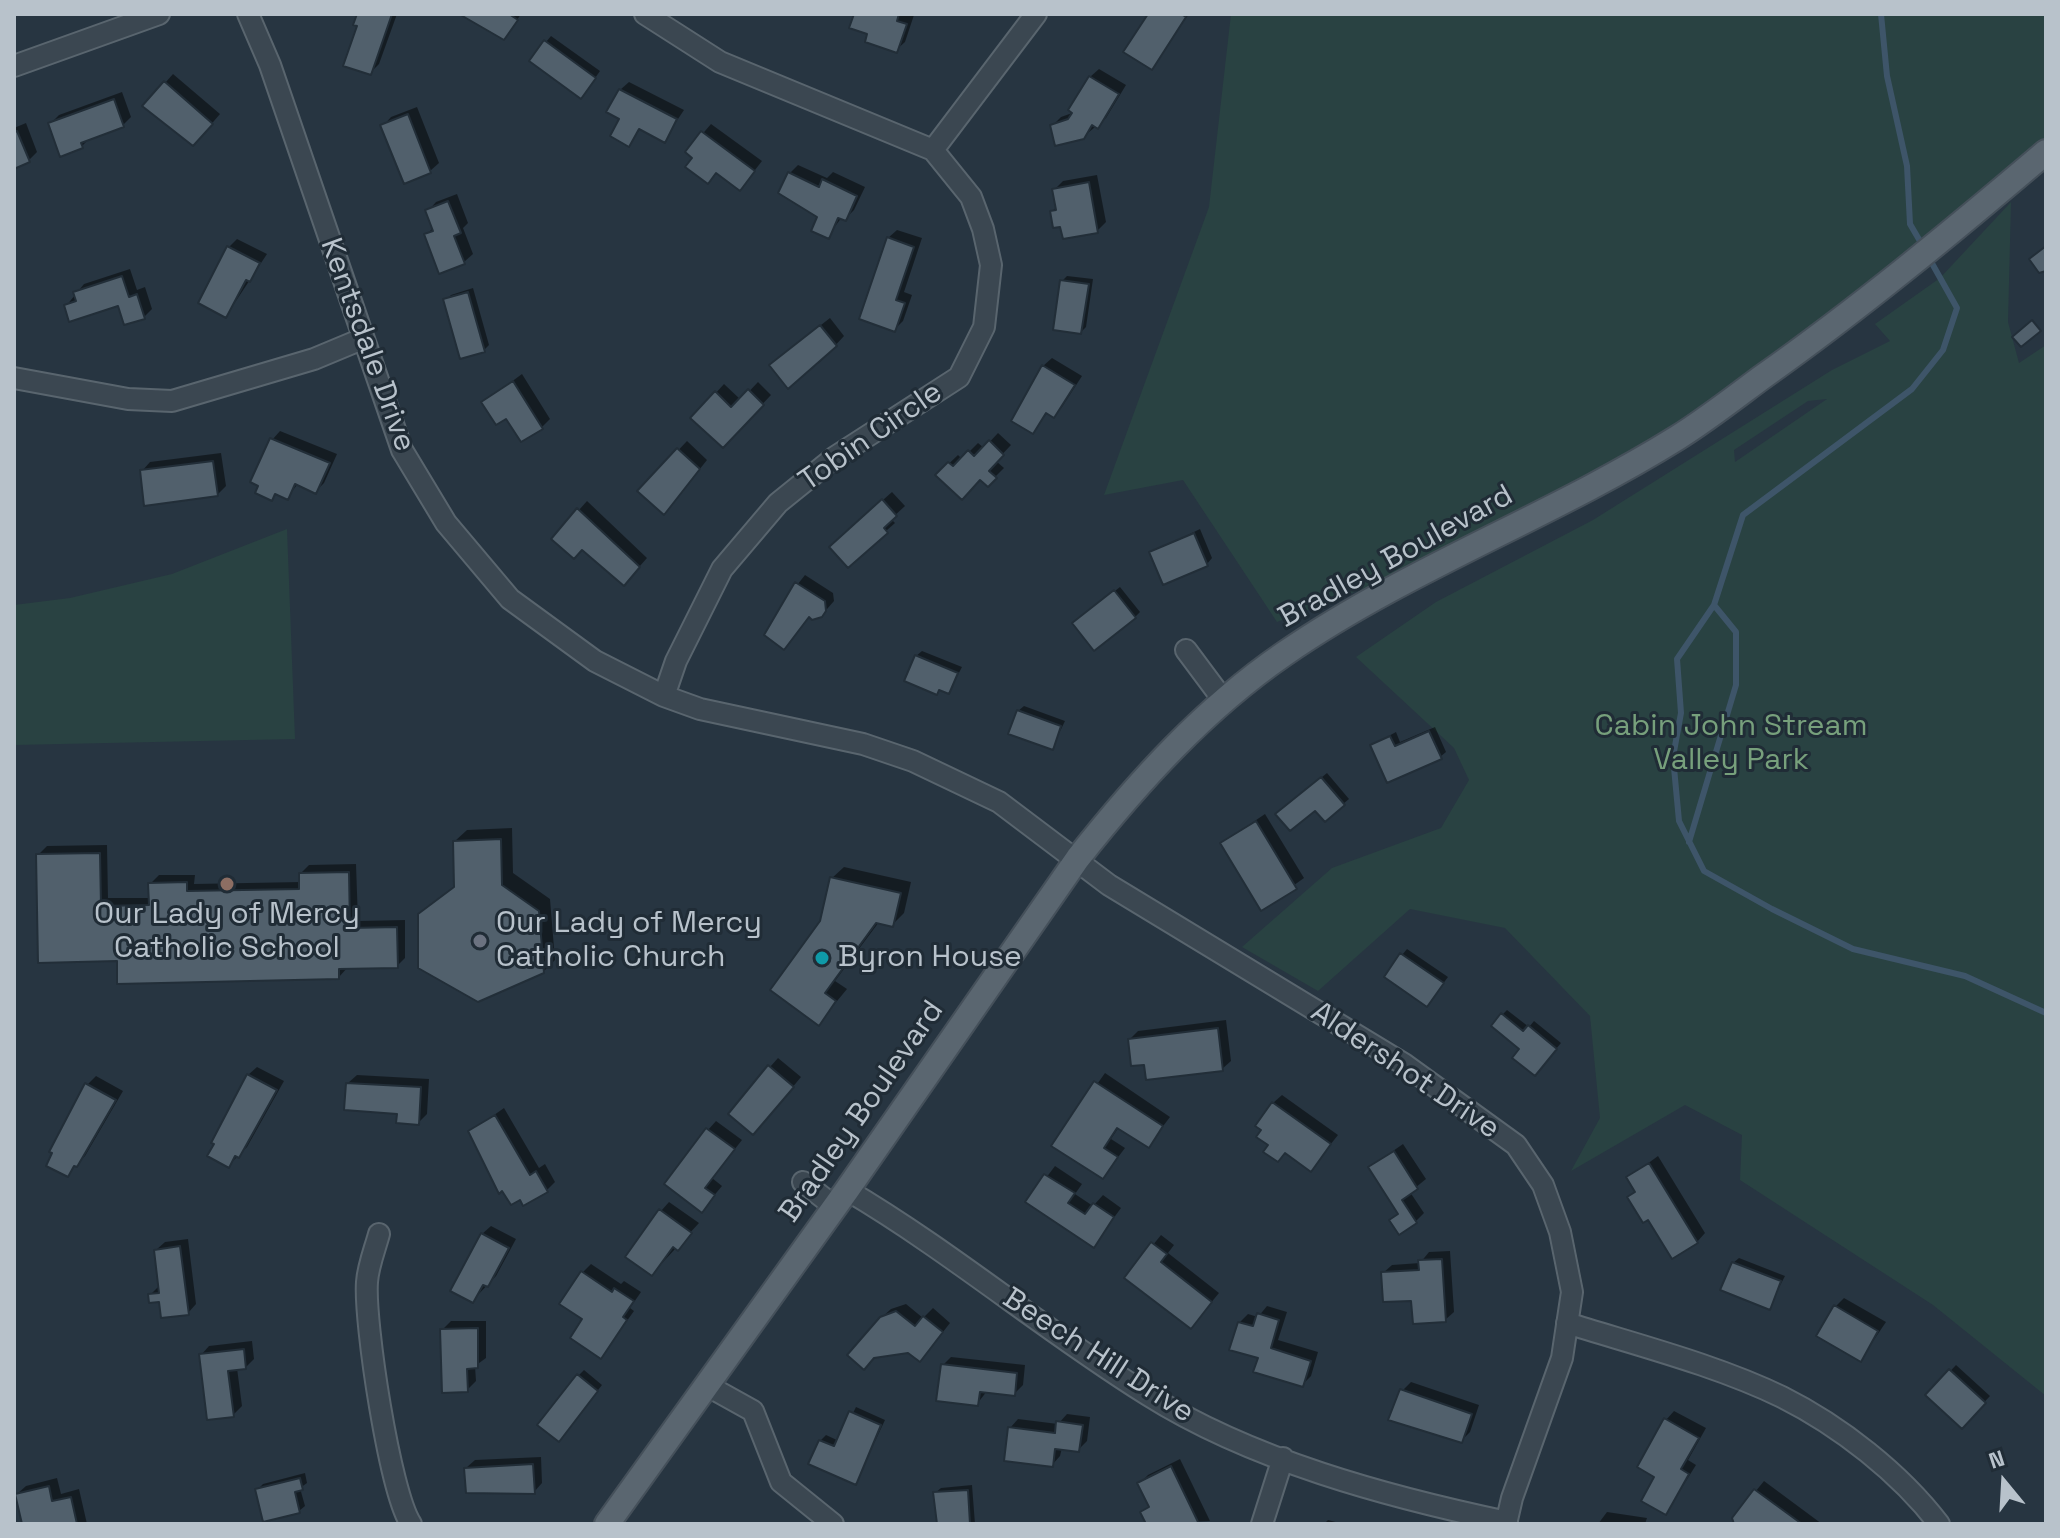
<!DOCTYPE html>
<html>
<head>
<meta charset="utf-8">
<style>
	body { margin:0 }
	#map { position:relative; width:2060px; height:1538px; overflow:hidden; background:#273541; font-family:"Space Grotesk",sans-serif }
	canvas { display:block }
	.frame { position:absolute; inset:0; border:16px solid #b8c2cb; pointer-events:none }
	.north { position:absolute; left:1964px; top:1442px; width:80px; height:80px; -webkit-text-stroke:6px #202c36; paint-order:stroke; rotate:342deg; font-size:22px; font-weight:700; line-height:32px; text-align:center; color:#b8c2cb }
	.north::after { content:''; display:block; margin:auto; width:28px; height:36px; background:#b8c2cb; clip-path:polygon(50% 0,100% 100%,50% 72%,0 100%) }
</style>
</head>
<body>
<div id="map">
<canvas width="2060" height="1538"></canvas>
<div class="frame"></div>
<div class="north">N</div>
</div>
<script>
const c = document.querySelector('canvas').getContext('2d');
c.lineJoin = 'round';
function paint(path, color) { c.fillStyle = color; c.fill(path, 'evenodd'); }
function trace(path, color, width, dash) { c.strokeStyle = color; c.lineWidth = width; c.lineCap = dash ? 'butt' : 'round'; c.setLineDash(dash || []); c.stroke(path); }
function write(font, color, halo, rows, align = 'center') {
  c.font = font + ' "Space Grotesk",sans-serif'; c.lineWidth = 6; c.setLineDash([]); c.textBaseline = 'middle'; c.strokeStyle = halo; c.fillStyle = color; for (const [text, x, y, turn = 0] of rows) {
    c.save(); c.translate(x, y); c.rotate((+turn || 0) * Math.PI / 180); c.textAlign = isNaN(turn) ? turn : align; if (halo) c.strokeText(text, 0, 0); c.fillText(text, 0, 0); c.restore();
  }
}
paint(new Path2D(`
	M1231,14h815v127l-365,295 -185,101 -219,85 -94,-142 -79,15 105,-288z
	M2011,202l-3,120 11,41 27,-18v1051l-113,-91 -193,-125 2,-45 -57,-30 -114,66 29,-53 -10,-102 -85,-88 -95,-19 -92,82 -76,-44 90,-79 109,-40 28,-48 -15,-32 -98,-91 80,-55 157,-82 239,-150 58,-29 -15,-17 65,-46zM1827,399l-92,63 -1,-12 74,-49z
	M287,529l8,210 -281,6v-140l56,-7 102,-24z`), '#294242');
paint(new Path2D(`
	M359,14h38l-18,50 -9,9z
	M463,14h58l-12,18z
	M856,14h54l4,1 -9,27 -9,8 -26,-17z
	M1150,14h39l-38,54z
	M551,36l49,35 -14,20 -55,-31z
	M1099,69l27,16 -20,33 -23,19 -31,-11 9,-9 14,-5 15,-35z
	M173,74l47,40 -18,21 -37,-52z
	M629,82l55,28 -20,30 -23,-12 -12,16 -7,-25 -2,-29z
	M122,92l9,25 -8,8 -33,13 -8,8 -32,-22 9,-9z
	M417,107l22,56 -9,8 -47,-45 8,-9z
	M26,123l11,29 -9,9 -14,4v-37z
	M711,124l51,37 -14,18 -30,-8 -31,-19z
	M798,165l29,13 6,-6 32,15 -11,23 -9,9 -3,-2 -14,19 -8,-20 -30,-43z
	M1097,175l9,47 -9,9 -35,-7 -10,-13 5,-4 -3,-17 9,-9z
	M457,194l11,29 -5,5 10,26 -9,8 -38,-27 8,-8 -6,-16 8,-9z
	M897,230l25,8 -18,54 8,3 -9,26 -8,8 -7,-91z
	M237,239l30,15 -41,62 3,-69z
	M130,269l7,21 8,-3 7,22 -8,8 -25,-13 -53,2 18,-22z
	M1067,276l26,3 -7,48 -5,5 -19,-51z
	M473,288l16,57 -5,5 -38,-50 5,-5z
	M830,318l14,18 -23,25 -32,25 -8,-30z
	M1052,358l30,18 -20,31 -8,8 -6,-3 -16,20 11,-66z
	M522,374l28,45 -8,8 -36,-11 -22,-14z
	M758,382l13,13 -48,51 -30,-28 31,-34 17,16z
	M280,431l57,23 -13,29 -9,9 -17,-8 -11,13 -10,-4 -6,5 1,-58z
	M998,433l13,12 -15,16 8,7 -16,16 -8,-6 -42,-4 20,-19 4,4 16,-16 6,5z
	M687,441l20,19 -35,44 -32,-13z
	M221,453l5,33 -9,9 -75,-24 8,-9z
	M892,492l13,14 -14,13 4,4 -9,8 -46,7z
	M587,501l60,57 -15,17 -53,-65z
	M1200,529l12,29 -5,6 -56,-11z
	M805,575l28,18 1,8 -13,15h-11l-26,31 2,-48z
	M1120,587l20,25 -5,5 -55,1z
	M922,651l40,16 -13,25 -8,-3 -4,4 -21,-37z
	M1024,706l41,15 -13,27 -34,-37z
	M1435,727l11,25 -6,5 -68,-12 24,-13 4,10z
	M1327,773l22,26 -6,5 -60,5z
	M1265,814l39,64 -42,30 -40,-65z
	M512,828l1,45 37,26 5,61 -12,12 -123,-57 36,-30 -1,-44 12,-11z
	M107,845l1,53h43l-1,-14 9,-9h36l-1,9 107,-2v-9l8,-8 47,-1 2,57 47,-1v38l-8,8 -49,1 -9,10 -220,-18 -81,-104 9,-9z
	M844,867l67,15 -7,31 -12,12 -13,-3 -44,59 12,8 -28,34 3,-101 10,-44z
	M1407,949l41,28 -21,28 -25,-50z
	M1507,1010l22,17 5,-6 27,22 -21,25 -18,-19 -20,-34z
	M1226,1020l5,41 -9,8 -77,-6 -15,-24 8,-8z
	M778,1058l23,19 -39,47 8,-57z
	M257,1067l27,14 -37,66 -18,18 19,-90z
	M1105,1073l65,44 -22,29 -29,-19 -8,12 14,9 -22,29 -49,-32z
	M357,1075l72,4 -2,35 -9,9 -70,-40z
	M96,1076l27,15 -38,65 -18,18 20,-89z
	M1282,1095l56,40 -27,34 -40,-24 2,-42z
	M504,1108l35,60 6,-4 10,18 -8,8 -48,1 -14,-24 4,-4 -19,-31z
	M716,1121l26,19 -30,38 10,8 -20,24 6,-80z
	M1403,1144l23,35 -16,13 14,21 -9,9 -15,-9 -30,-46z
	M1658,1156l47,77 -8,9 -48,-25 -20,-19 7,-7 -8,-13z
	M1055,1166l27,18 -7,10 18,12 10,-11 18,13 -27,37 -66,-43z
	M669,1202l30,21 -47,51 9,-63z
	M491,1226l25,13 -20,37 -23,24 9,-66z
	M1161,1235l13,10 -6,8 51,40 -28,34 -64,-50z
	M188,1239l8,65 -8,9 -38,-18 10,-10 -4,-35 9,-8z
	M1450,1251l4,61 -9,8 -62,-47 9,-8 28,-2 9,-11z
	M1739,1258l46,18 -16,31 -36,-44z
	M591,1264l30,20 3,-3 17,11 -11,16 4,3 -33,46 -16,-38 -3,-46z
	M1844,1298l42,24 -25,37 -26,-52z
	M906,1304l17,14 10,-10 17,15 -22,28 -54,5 7,-38 10,-9z
	M1267,1306l20,6 -9,28 40,12 -7,24 -9,9 -42,-28 -21,-34 9,-9 10,3z
	M451,1321h35v37l-11,8 1,15 -9,9 -25,-60z
	M252,1341l2,18 -8,8 -9,1 5,38 -9,9 -32,-60 8,-9z
	M951,1357l74,8 -2,20 -9,9 -27,-3 -10,13 -34,-39z
	M1956,1365l34,31 -28,30 -34,-31z
	M584,1370l18,15 -38,49 14,-58z
	M1411,1382l68,23 -9,27 -9,9 -59,-50z
	M856,1407l29,13 -29,62 -36,-41 6,-6 13,6z
	M1674,1411l32,17 -18,32 8,5 -30,48 -9,-37 9,-56z
	M1067,1414l23,3 -3,24 -9,9 -16,-2 -2,8 -8,9 -42,-37 8,-9 40,5z
	M541,1457l1,26 -8,9 -68,-24 9,-8z
	M1180,1459l30,62 -62,3 -6,-11 8,-8 -11,-21 9,-9z
	M305,1473l2,10 -7,5 5,18 -6,5 -42,-21 6,-6z
	M57,1478l4,16 18,-5 8,35h-63l-7,-30 9,-8z
	M1764,1481l58,43h-86l-2,-6z
	M972,1485l3,39h-36l-4,-31 6,-5z
	M1607,1512l40,6 -2,6h-47z
	M1328,1520l15,4h-19z`), '#0007');
trace(new Path2D(`
	M1881,14l6,62 20,90 3,58 14,24
	M1929,258l28,50 -14,42 -31,39 -169,126 -29,90 -37,54 4,54 -8,44 6,64 25,50 68,38 81,40 112,27 81,37
	M1689,842l47,-157v-53l-22,-27`), '#3e5569', 6);
const building = new Path2D(`
	M357,14h35l-21,61 -28,-9 14,-40 -4,-1z
	M459,14h50l9,6 -14,20z
	M854,14h45l-2,7 10,3 -10,29 -32,-11 2,-8 -18,-6z
	M1148,14h33l5,3 -34,53 -29,-18z
	M544,40l52,38 -15,21 -52,-38z
	M1089,76l30,18 -21,35 -6,-4 -8,14 -29,7 -5,-21 18,-6 4,-6 -4,-3z
	M164,81l49,43 -20,22 -51,-40z
	M619,89l58,30 -12,24 -26,-14 -10,18 -19,-11 9,-17 -13,-7z
	M114,99l10,28 -43,16 2,5 -23,9 -12,-34z
	M408,114l23,59 -27,11 -24,-59z
	M17,131l13,31 -16,7v-37z
	M701,131l54,40 -15,20 -24,-18 -8,11 -23,-17 7,-9 -7,-6z
	M788,172l31,15 3,-8 35,17 -11,25 -8,-3 -9,21 -18,-8 6,-14 -39,-24z
	M1089,182l9,51 -35,6 -3,-12 -7,1 -3,-17 6,-1 -4,-21z
	M448,201l13,32 -7,3 11,28 -26,10 -15,-40 9,-3 -8,-21z
	M887,237l27,10 -18,53 9,3 -10,29 -36,-13z
	M227,246l33,17 -10,19 -4,-2 -20,38 -28,-15z
	M2046,246v25l-7,2 -10,-14z
	M122,276l7,21 8,-3 8,25 -21,6 -6,-19 -49,16 -5,-17 12,-4 -3,-9z
	M1060,280l29,4 -8,50 -28,-4z
	M468,292l17,60 -25,7 -17,-60z
	M2032,320l9,11 -20,16 -9,-10z
	M820,325l17,21 -49,43 -19,-24z
	M1042,365l33,20 -21,33 -8,-5 -13,21 -22,-13z
	M513,381l30,48 -22,13 -15,-23 -10,6 -15,-23z
	M748,389l16,16 -41,43 -33,-30 25,-27 16,16z
	M270,438l60,25 -14,31 -21,-10 -7,16 -13,-6 -3,7 -17,-8 3,-7 -8,-4z
	M989,440l15,15 -15,16 8,7 -9,9 -8,-7 -18,20 -27,-25 13,-13 5,4 15,-16 6,6z
	M677,448l23,21 -36,46 -27,-24z
	M213,461l5,35 -74,10 -4,-36z
	M882,499l15,17 -13,12 4,5 -40,35 -19,-21z
	M577,508l63,59 -16,19 -42,-36 -8,9 -23,-20z
	M1194,533l14,33 -45,19 -14,-33z
	M795,582l30,19 1,10 -4,6 -10,3 -3,-3 -25,33 -20,-15z
	M1114,590l22,28 -42,33 -22,-28z
	M915,655l43,18 -9,21 -10,-4 -2,5 -33,-14z
	M1017,710l44,16 -8,24 -45,-16z
	M1429,731l13,28 -55,24 -17,-38 20,-9 5,10z
	M1321,777l24,28 -20,17 -10,-11 -25,20 -15,-17z
	M1256,821l41,68 -36,22 -41,-68z
	M501,839l1,46 37,26 5,62 -66,29 -60,-34v-54l36,-27 -1,-46z
	M100,853l1,53 48,-1 -1,-22 39,-1v9l112,-2v-16l50,-1 1,56 47,-1 1,41 -59,1v10l-222,5v-23l-79,2 -2,-109z
	M830,877l71,16 -8,34 -17,-4 -51,70 11,8 -17,25 -49,-36 50,-69z
	M1400,953l44,30 -17,24 -43,-30z
	M1501,1013l22,18 5,-6 29,24 -22,27 -23,-18 7,-9 -28,-23z
	M1218,1028l5,43 -77,9 -2,-15 -13,1 -3,-27z
	M768,1065l26,22 -41,48 -25,-21z
	M247,1074l30,16 -38,68 -4,-2 -6,12 -22,-12 7,-12 -3,-1z
	M1094,1081l69,45 -14,22 -32,-20 -13,20 14,9 -15,22 -52,-33z
	M85,1083l31,17 -39,67 -3,-1 -6,11 -22,-11 6,-13 -3,-1z
	M346,1083l75,4 -2,38 -23,-2 1,-9 -53,-4z
	M1272,1102l59,42 -20,28 -26,-19 -7,9 -15,-10 5,-7 -12,-8 5,-7 -6,-4z
	M495,1115l35,60 6,-4 12,21 -25,14 -3,-6 -9,5 -9,-14 -3,3 -31,-63z
	M706,1128l29,21 -30,39 10,7 -13,18 -38,-29z
	M1394,1151l24,38 -16,11 15,23 -18,12 -10,-15 9,-6 -30,-47z
	M1649,1163l49,80 -26,16 -24,-39 -5,3 -16,-26 8,-5 -9,-15z
	M1044,1174l31,19 -7,10 17,11 8,-11 21,14 -20,31 -69,-46z
	M659,1209l33,24 -14,18 -5,-4 -21,29 -27,-19z
	M481,1233l28,15 -21,39 -5,-2 -10,18 -23,-12z
	M1151,1242l16,12 -6,8 51,40 -21,27 -67,-51z
	M180,1246l9,69 -28,3 -2,-16 -10,1 -1,-9 11,-1 -5,-43z
	M1442,1259l4,63 -33,2 -2,-23 -28,1 -2,-30 38,-2 -1,-10z
	M1732,1262l49,19 -11,29 -50,-20z
	M581,1271l31,21 2,-4 20,13 -11,16 4,3 -26,39 -31,-21 12,-19 -23,-15z
	M1834,1305l44,26 -17,31 -45,-26z
	M896,1311l19,15 8,-10 20,16 -23,30 -12,-9 -34,5 -10,12 -17,-15 33,-38z
	M1257,1313l22,7 -8,28 40,13 -8,26 -50,-15 5,-14 -29,-8 9,-28 15,4z
	M478,1328v40l-11,1 1,23 -26,1 -2,-64z
	M244,1349l2,20 -18,2 6,46 -27,3 -8,-66z
	M941,1364l76,9 -2,23 -35,-4 -2,14 -42,-5z
	M1949,1369l37,34 -24,26 -37,-34z
	M577,1374l21,17 -39,51 -22,-17z
	M1400,1389l72,25 -10,29 -74,-23z
	M849,1411l32,14 -25,60 -48,-21 11,-24 15,6z
	M1664,1418l35,20 -18,31 8,5 -23,41 -25,-14 13,-24 -17,-10z
	M1056,1421l27,4 -4,27 -24,-3 -2,18 -49,-6 4,-34 47,6z
	M533,1464l2,30 -69,-1 -2,-25z
	M1171,1466l28,58h-53l-6,-12 9,-5 -12,-24z
	M300,1478l3,12 -8,2 5,21 -37,9 -8,-33z
	M49,1486l3,15 19,-4 6,27h-55l-7,-30z
	M1754,1489l48,35h-68l-2,-6z
	M968,1490l2,34h-33l-4,-32z`);
paint(building, '#51606c');
trace(building, '#222e38', 2);
const minor = new Path2D(`
	M248,14l22,51 132,385 44,73 64,76 85,62 69,35 36,13 163,35 50,17 86,41 110,83 295,179 112,81 27,40 17,47 12,60 -10,66 -50,140 -6,26
	M645,14l75,48 213,88 38,47 12,32 8,36 -7,62 -25,50 -124,80 -57,46 -56,66 -46,92 -12,35
	M14,66l145,-52
	M933,150l103,-136
	M14,378l114,21 44,2 142,-42 48,-20
	M1186,650l38,51
	M803,1182l32,25
	M847,1190c105,62 198,141 301,205 103,65 240,102 359,127
	M379,1234c-4,15 -11,32 -12,48 -3,40 23,211 44,242
	M1567,1323c70,22 149,42 215,74 58,29 118,76 157,127
	M708,1386l45,25 28,71 52,42
	M1262,1524l21,-66`);
const major = new Path2D(`
	M607,1524l240,-334 231,-332c60,-76 126,-149 206,-204 123,-85 266,-137 393,-216 29,-18 57,-40 84,-60 99,-70 192,-147 285,-226`);
trace(minor, '#59656e', 24);
trace(major, '#45505a', 28);
trace(minor, '#3b4751', 20);
trace(major, '#5a6670', 24);
for (const [x, y, r, color] of [
	[227,884,8,"#8d6e63"],
	[480,941,8,"#6b7280"],
	[822,958,8,"#0f9aa8"]
]) { const dot = new Path2D(); dot.arc(x, y, r, 0, 2 * Math.PI); c.fillStyle = color; c.fill(dot); trace(dot, '#202c36', 3); }
write('30px', '#b8c2cb', '#202c36', [
	["Kentsdale Drive",367,345,70],
	["Tobin Circle",871,437,-35],
	["Bradley Boulevard",1396,557,-29],
	["Aldershot Drive",1405,1071,34],
	["Bradley Boulevard",862,1112,-55],
	["Beech Hill Drive",1098,1356,33]
]);
write('30px', '#77a07c', '#202c36', [
	["Cabin John Stream",1731,727],
	["Valley Park",1731,761]
]);
write('30px', '#b8c2cb', '#202c36', [
	["Our Lady of Mercy",227,915,"center"],
	["Catholic School",227,949,"center"],
	["Our Lady of Mercy",496,924],
	["Catholic Church",496,958],
	["Byron House",838,958]
], 'left');
</script>
</body>
</html>
